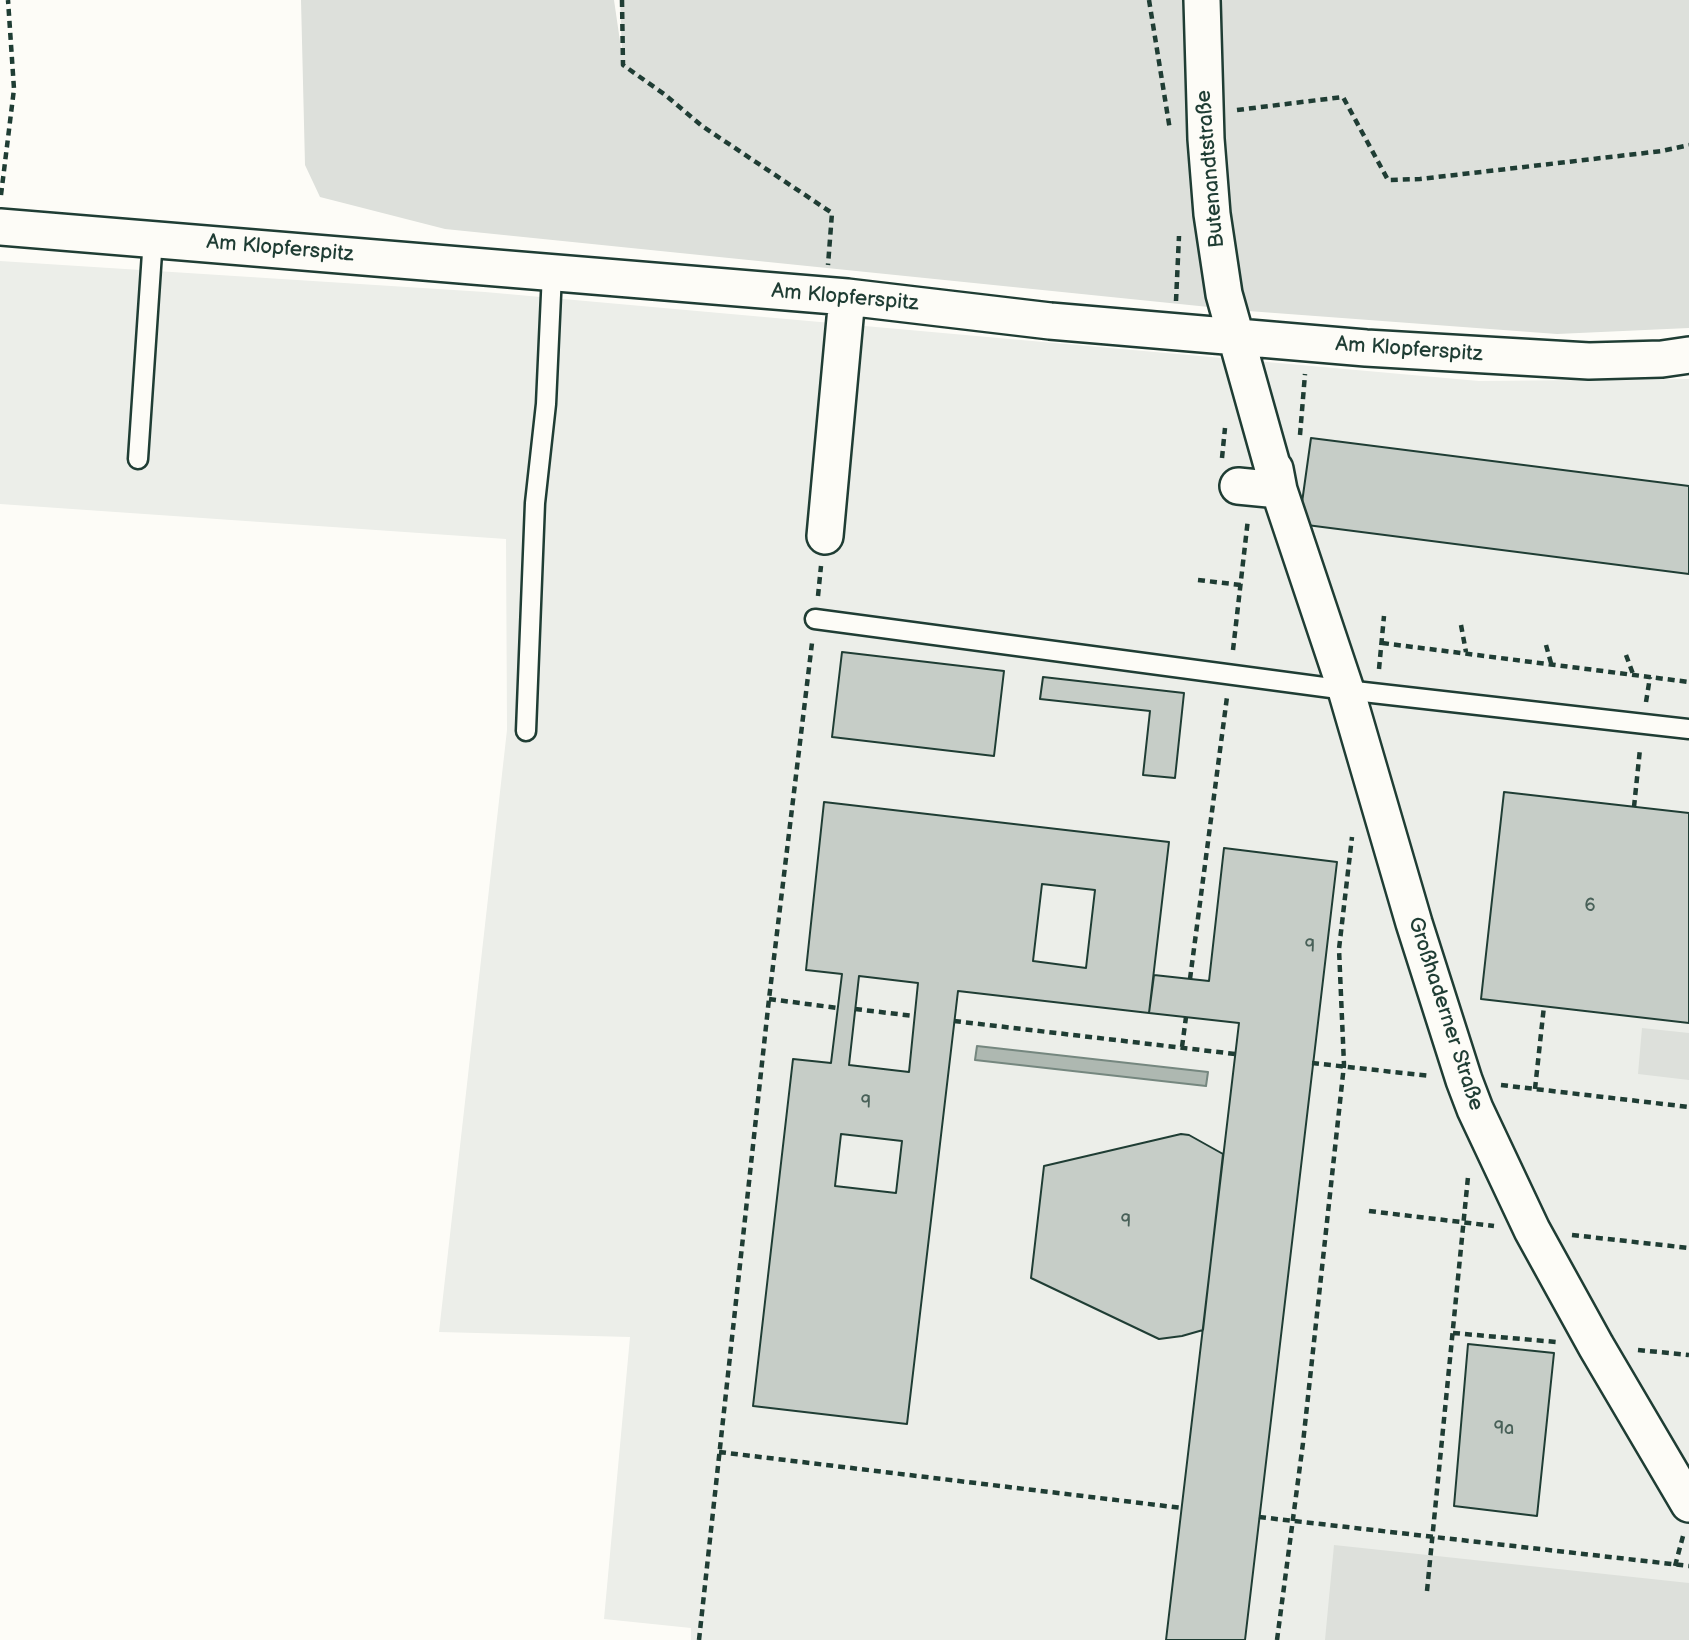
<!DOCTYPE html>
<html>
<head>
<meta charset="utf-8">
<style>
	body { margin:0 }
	canvas { display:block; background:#fdfcf7 }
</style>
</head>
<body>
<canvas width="1689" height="1640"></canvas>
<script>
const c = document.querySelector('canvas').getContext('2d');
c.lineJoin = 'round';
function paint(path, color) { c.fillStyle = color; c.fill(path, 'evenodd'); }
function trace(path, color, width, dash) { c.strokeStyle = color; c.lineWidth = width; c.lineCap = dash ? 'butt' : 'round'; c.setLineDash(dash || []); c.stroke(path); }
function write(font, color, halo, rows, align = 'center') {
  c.font = font + ' "Balsamiq Sans",sans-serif'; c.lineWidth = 5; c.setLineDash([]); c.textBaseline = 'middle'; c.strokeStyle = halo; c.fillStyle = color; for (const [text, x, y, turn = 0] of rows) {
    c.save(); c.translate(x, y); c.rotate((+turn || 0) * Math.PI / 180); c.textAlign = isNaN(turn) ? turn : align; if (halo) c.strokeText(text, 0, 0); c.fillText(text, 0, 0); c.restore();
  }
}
paint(new Path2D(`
	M0,261l485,31 994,89 210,-2v1261h-998v-12l-87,-9 26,-282 -191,-5 68,-602 -1,-191 -506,-35z`), '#eceee9');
paint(new Path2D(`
	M301,0h313l8,55 -2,-55h1069v328l-132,6 -309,-23 -803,-82 -125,-32 -15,-32z
	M1642,1028l47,5v47l-51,-6z
	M1334,1545l355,38v57h-364z`), '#dde0db');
const water = new Path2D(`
	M977,1046l231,26 -2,14 -231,-26z`);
paint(water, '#aeb8b1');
trace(water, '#75877f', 2);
const building = new Path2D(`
	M1311,438l378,48v88l-390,-50z
	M842,652l162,19 -10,85 -162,-19z
	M1043,677l141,16 -9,85 -32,-3 7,-64 -110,-12z
	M1504,792l185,21v210l-208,-24z
	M824,802l345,40 -20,171 -191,-22 -51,433 -154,-18 40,-347 38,4 11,-89 -36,-4zM1042,884l53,6 -9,78 -53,-7zM859,976l59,7 -9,89 -60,-7zM841,1134l61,7 -6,52 -61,-7z
	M1224,848l113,14 -92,778h-79l73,-617 -90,-10 5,-38 55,6z
	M1181,1134l8,1 34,19 -20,176 -21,6 -23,3 -128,-61 13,-112z
	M1468,1344l86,9 -17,163 -83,-10z`);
paint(building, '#c6cdc7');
trace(building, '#1f3d34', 2);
const service = new Path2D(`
	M138,459l15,-221
	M815,619l531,71 343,39
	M526,731l9,-228 11,-99 6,-131`);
const minor = new Path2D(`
	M1202,0l4,139 6,75 12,80 55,196 67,200 68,233 50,157 11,29 57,121 64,116 93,158
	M0,227l847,70 203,24 316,27 223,13 73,-2 27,-4
	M1238,486l41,4 -4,-21
	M825,536l22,-239`);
trace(service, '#1f3d34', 23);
trace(minor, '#1f3d34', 40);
trace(new Path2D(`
	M622,0l1,65 41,29 38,32 130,87 -4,52
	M1149,0l21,130
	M1237,110l106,-13 45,83 32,-1 242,-28 27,-6
	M1,195l13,-106 -6,-89
	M1176,301l3,-65
	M1300,435l5,-61
	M1222,458l3,-30
	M1198,580l43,5
	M818,596l3,-30
	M1461,625l5,27
	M1382,643l307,39
	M1546,645l5,18
	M1233,650l15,-131
	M1626,655l7,19
	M1379,669l5,-53
	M1646,702l4,-25
	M1634,807l6,-58
	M1190,979l37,-282
	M769,999l69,9
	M855,1009l59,7
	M954,1021l281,33
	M1182,1047l4,-30
	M1312,1063l118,13
	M1501,1085l188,22
	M1535,1089l9,-83
	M1369,1211l125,15
	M1572,1235l117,13
	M1453,1333l103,9
	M1638,1350l51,5
	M719,1452l463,56
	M1259,1517l430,49
	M1675,1566l8,-30
	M1427,1591l41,-414
	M699,1640l70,-641 43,-356
	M1277,1640l26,-197 41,-378 -5,-116 13,-112`), '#1f3d34', 4.5, [7, 5]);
trace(service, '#fdfcf7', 18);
trace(minor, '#fdfcf7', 35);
write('18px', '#496159', null, [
	["6",1590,906],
	["9",1310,947],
	["9",866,1103],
	["9",1126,1222],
	["9a",1504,1429]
]);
write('21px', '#1f3d34', '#fdfcf7', [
	["Butenandtstraße",1211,169,-95],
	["Am Klopferspitz",280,249,5],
	["Am Klopferspitz",845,298,5],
	["Am Klopferspitz",1409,350,4],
	["Großhaderner Straße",1445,1014,72]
]);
</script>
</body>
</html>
